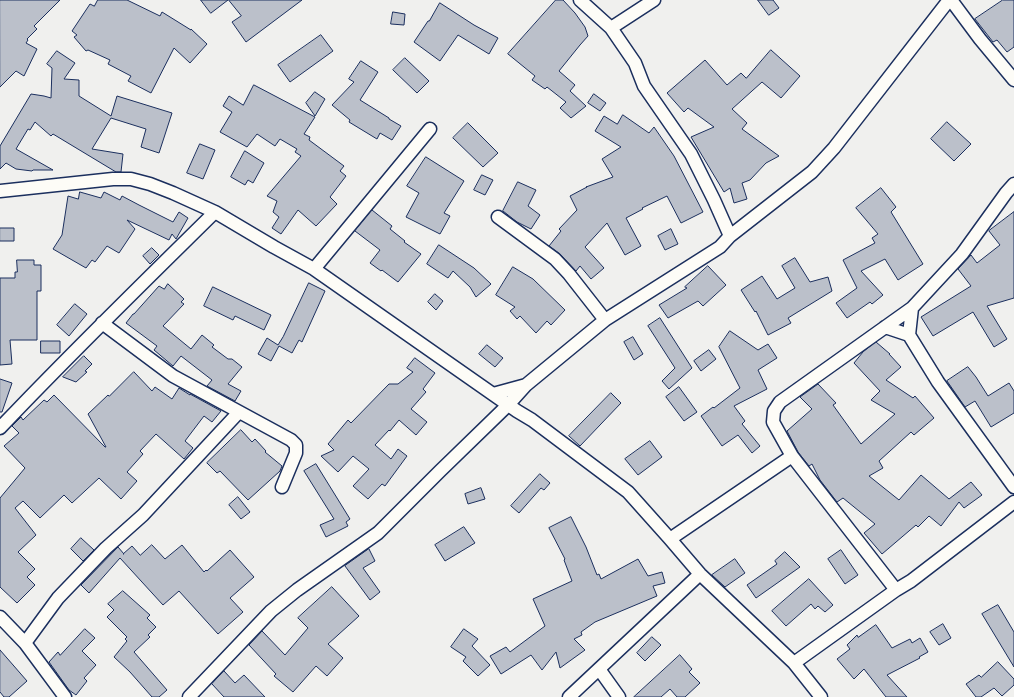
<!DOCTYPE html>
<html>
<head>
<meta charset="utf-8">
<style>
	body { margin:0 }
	canvas { display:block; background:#f0f0ee }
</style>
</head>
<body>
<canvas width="1014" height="697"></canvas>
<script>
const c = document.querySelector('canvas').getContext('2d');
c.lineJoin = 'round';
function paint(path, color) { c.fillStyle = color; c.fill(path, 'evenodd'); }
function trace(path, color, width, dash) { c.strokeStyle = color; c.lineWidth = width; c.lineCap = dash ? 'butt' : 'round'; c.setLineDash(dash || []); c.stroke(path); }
const building = new Path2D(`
	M0,0h60l-26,26 3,3 -10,10 1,1 -2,3 11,6 -13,27 -8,-5 -16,16z
	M98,0h29l33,16 2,-4 29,18v-1l16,15 -17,19 -16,-15 -23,45 -23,-12 3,-5 -23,-12 2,-4 -22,-10 -2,1 -12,-14 3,-2 -5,-4 18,-27 4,2z
	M201,0h27l-17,13z
	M229,0h73l-56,42 -14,-20 9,-6z
	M556,0h7l12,13 10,14 3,9 -8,9 -21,26 16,14 -5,6 16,15 -15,12 -11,-10 6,-6 -19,-15 -2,2 -13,-9 3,-4 -27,-22z
	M758,0h15l6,8 -10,7z
	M1003,0h11v47l-7,5 -10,-12 -4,2 -18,-23z
	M440,3l34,22 24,13 -9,16 -31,-19 -18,26 -26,-19 14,-21h1z
	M393,12l12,2 -1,11 -13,-1z
	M321,35l12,16 -43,31 -12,-17z
	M771,50l29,26 -19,22 -19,-16 -30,27 15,14 -5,6 37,27 -13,7 -16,17 -8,3 5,16 -13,4 -4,-15 -6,4 -33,-55 23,-10 -26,-19 -4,4 -17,-19 38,-33 22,25 14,-12 5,5z
	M57,51l18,12 -11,16 15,1v16l32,20 6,-20 55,17 -13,40 -18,-6 5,-18 -35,-11 -19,31 31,5 -2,18h-5l-63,-38 -2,2 -16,-14 -5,8 -2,-1 -12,20 37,21h-20l-1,1 -16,-2 -10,-6 -6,6v-23l31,-52 13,2 7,2 1,-30 -5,-4z
	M405,58l24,23 -12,12 -24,-23z
	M361,61l17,11 -18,28 29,18v1l12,7 -9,14 -12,-7 -3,6 -28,-17 1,-2 -18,-15 22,-23 -5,-3z
	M254,85l61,32 -11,17 6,3 -1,3 35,26 -4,5 6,5 -16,21 7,7 -21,22 -18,-16 -17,24 -9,-6 7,-11 -6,-5 4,-11 -10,-5 34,-40 -6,-4 2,-3 -17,-10 -5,7 -18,-12 -10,13 -27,-15 12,-20 -9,-6 6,-10 14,9z
	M315,92l10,7 -10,17 -9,-13z
	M594,94l12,9 -6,8 -12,-8z
	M623,115l26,18 5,-6 20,29 29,56 -22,11 -14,-27 -25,12 1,1 -17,9 15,28 -16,9 -18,-32 -22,24 19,21 -13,11 -11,-13 -4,5 -16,-17 -11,-8 12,-15 -2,-2 18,-19 -7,-14 17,-9h-1l27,-10 -11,-18 19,-12 -26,-16 9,-15 13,8z
	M947,122l24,22 -17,17 -23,-22z
	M468,123l30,30 -15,14 -30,-29z
	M200,144l15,6 -12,29 -16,-6z
	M245,151l19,12 -11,20 -5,-3 -3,5 -14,-8z
	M426,157l38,24 -20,32 6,3 -10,18 -34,-17 13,-24 -12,-7z
	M482,175l11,5 -8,15 -11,-5z
	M518,182l18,8 -8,16 12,9 -9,14 -14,-7 -14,-11z
	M881,188l15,19 -5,5 32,52 -25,16 -13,-21 -24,12 22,24 -11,9 -2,-2 -23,16 -11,-15 21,-15 -14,-28 32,-17 -3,-5 6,-4 -22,-26z
	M80,192l21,6 3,-6 16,8 2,-4 17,9 34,17 6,-10 9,6 -12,21 -4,-5 -3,6 -42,-20 8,9 -16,24 -12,-7 -12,16 -3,-2 -6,8 -33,-19 9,-14 6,-39 10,3z
	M372,210l20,16 -2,3 15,12 -1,1 17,12 -23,28 -16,-12 -1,1 -11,-8 10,-13 -25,-19z
	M1014,212v86l-27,8 20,33 -13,8 -21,-35 -40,24 -12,-19 50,-31 -13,-17 13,-14 6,8 23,-18 -11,-14z
	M0,228h14v13h-14z
	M671,229l7,15 -13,6 -7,-14z
	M439,245l35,23 17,16 -15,13 -6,-10 -17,-16 -5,7 -21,-14z
	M152,248l7,7 -9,9 -7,-8z
	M795,258l15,24 18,-5 4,14 -44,27 3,5 -23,12 -12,-24 -1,1 -14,-22 21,-14 15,23 18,-11 -13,-22z
	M17,260h17v5h7v26h-4v49h-27l2,24 -12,1v-87h15v-6h2z
	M708,266l18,19 -23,21 -5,-5 -30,17 -9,-13 28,-17 -2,-1z
	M513,267l20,12 32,31 -14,15 -4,-4 -11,12 -16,-17 -3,3 -7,-8 5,-4 -19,-12z
	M309,283l16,8 -23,51 -3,-2 -7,13 -13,-7 -8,15 -13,-7 9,-16 11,7 5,-8z
	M168,284l16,15 -3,3 3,2 -21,22 28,23 11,-14 12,10 -2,2 16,12h4l10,8 -14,17 13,7 -6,10 -28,-15 5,-6 -31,-24 -8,10 -19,-16 3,-4 -31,-23 7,-9h1l25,-28 5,3z
	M213,287l58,28 -7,15 -29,-14 -2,4 -29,-14z
	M435,294l8,7 -7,9 -8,-8z
	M75,304l12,10 -18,22 -12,-11z
	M660,318l32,50 -23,21 -7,-8 13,-13 -27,-42z
	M730,331l28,19 10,-6 9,14 -19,12 9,19 -33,17 11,15 -3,3 18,22 -8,7 -14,-18 -16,11 -21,-30 12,-9 1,1 26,-20 -21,-41z
	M633,337l10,17 -9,6 -10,-18z
	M41,341h19v12h-19z
	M876,342l14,12h-1l12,13 -15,13 27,18 2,-2 19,22 -20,17 -3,-3 -32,29 4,7 -14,8 30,24 22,-25 28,24 22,-17 11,13 -18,13 -5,-6 -18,24 -12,-10 -11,11 -2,-2 -34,29 -18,-21 11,-9 -32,-26 -6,4 -17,-22 -8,-16 -3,2 -11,-14 -11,-21 25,-22 -12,-12 18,-13 18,19 -3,2 28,39 34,-30 -24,-14 9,-9 -26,-28 9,-11z
	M487,345l16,13 -8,9 -16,-13z
	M709,350l7,9 -15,12 -7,-10z
	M84,356l8,8 -7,7 2,1 -11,10 -13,-5z
	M415,358l20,15 -12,16 3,3 -15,17 16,13 -11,13 -17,-15 -9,11 -1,-1 -14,15 16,14 7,-10 9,7 -22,30 -3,-2 -14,15 -15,-13 16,-17 -16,-13 -15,16 -17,-16 13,-6 -6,-6 20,-24 3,3 38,-39h9l15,-12 -6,-4z
	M968,367l8,10 12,19 21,-13 5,8v22l-23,14 -16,-26 -10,6 -18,-26z
	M134,372l18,19 3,-4 17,12 7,-11 11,7v-1l31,17 -9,11 -8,-6 -19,25 8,7 -9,11 -28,-25 -16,17 3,3 -16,18 10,9 -16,18 -22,-21 -27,25 -8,-8 -24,23 -17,-17 -8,7 21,27 -18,17 17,17 -8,8 8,8 -18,18 -17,-16v-89l25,-30 -21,-22 15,-13 -7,-7 9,-9 2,3 21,-20 3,2 7,-7 51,52h1l-18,-33 20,-19 1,1z
	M0,379l12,4 -10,29h-2z
	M679,387l18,25 -13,9 -18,-24z
	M611,393l10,10 -41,43 -11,-10z
	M241,430l11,12 3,-3 11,12 -1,1 17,14 -2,5 -32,29 -28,-29 -3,2 -10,-10z
	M650,441l12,16 -24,18 -13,-16z
	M316,464l34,55 -4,3 2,4 -22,11 -6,-12 14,-6 -30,-48z
	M540,474l10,9 -6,7 -3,-2 -22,25 -8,-7z
	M481,488l4,11 -17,5 -3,-10z
	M238,497l12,15 -9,7 -12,-14z
	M571,517l15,30 11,28 2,-1 2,5 37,-20 10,17 14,-4 3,11 -12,3 4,10 -62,26 -14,10 1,3 -8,4 11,11 -25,18 -4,-16 -14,18 -11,-15 -30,19 -11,-18 16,-9 4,5 35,-26 -12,-27 39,-18 -8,-21 1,-1 -16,-31z
	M464,527l11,16 -30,18 -10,-16z
	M81,538l13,12 -11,11 -12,-12z
	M152,545l13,14 17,-14 22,27 2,-2 1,1 23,-21 24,27 -24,21 13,14 -25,22 -39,-43 -16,14 -43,-47 -31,35 -8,-8 37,-38 6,7h-1l9,-8 8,9z
	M369,549l6,12 -12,7 17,24 -10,8 -25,-34z
	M841,550l17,25 -13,9 -17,-25z
	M785,552l15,15 -44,31 -9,-13 30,-21 -2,-3z
	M735,559l10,14 -20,14 -13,-12z
	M809,579l24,26 -8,7 -7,-6 -3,3 -4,-5 -25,22 -14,-15z
	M332,587l27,29 -31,28 15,14 -16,18 -11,-10 -23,26 -19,-16 2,-2 -27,-29 13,-14 23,24 23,-27 -10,-10z
	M123,591l27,24 -3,3 9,9 -8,8 2,2 -16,15 33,38 -8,7h-7l-22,-25 -16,-15 13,-16 -2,-2 2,-2 -20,-20 7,-7 -6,-6z
	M998,605l16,27v35l-32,-53z
	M943,624l8,14 -12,7 -9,-13z
	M876,625l16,23 18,-9 2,4 8,-5 8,14 -9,5 1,1 -33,17 20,22h-21l-22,-28 -10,10 -17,-20 13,-10 -3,-4 10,-10 1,2z
	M85,629l10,9 -13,13 14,14 -12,13 3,3 -11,14 -7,-5 -20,-28 9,-10 2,3z
	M464,629l14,10 -6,7 18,19 -12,11 -15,-15 3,-4 -15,-10z
	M652,637l9,8 -16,16 -8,-8z
	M0,650l27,31 -18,16h-5l-4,-5z
	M680,655l12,14 -3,3 11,11 -15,14h-8l-7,-8 -9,8h-27z
	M998,662l16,17v6l-12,11 -8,-8 -13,9h-5l-10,-13 13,-9 2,2z
	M224,671l11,12 9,-8 21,22h-41l-12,-13z`);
paint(building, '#bbc0ca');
trace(building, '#1b2f5e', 1);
const street = new Path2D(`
	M580,0l31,28 24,35 9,23 47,68 23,46 16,36
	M951,0l29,39 34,41
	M611,28l43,-28
	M0,191l113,-12h18l19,5 23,9 42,19 59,35 40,22 203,142 15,9 96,72 42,47 30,35 94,89 27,34
	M498,217l57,42 14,15 36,46
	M314,269l116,-140
	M912,308l-3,27 29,47 76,105
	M102,323l71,53 118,64 5,5v8l-14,34
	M885,327l24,8
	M493,394l33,-9
	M0,428c70,-74 143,-145 215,-216
	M670,539l122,-83
	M896,590l-104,-134 -19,-34 1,-11 6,-9 132,-94 50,-54 44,-61 8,-9
	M0,617l25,26 40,54
	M25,643l33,-45 48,-50 37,-33 96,-103
	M794,663l102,-73 15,-9 103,-79
	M599,669l20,28
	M189,697l82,-86 26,-21 81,-57 62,-62 68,-66 18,-20 79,-65 115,-73 10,-11 82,-64 22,-24 115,-148
	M569,697l131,-123`);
trace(street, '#1b2f5e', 15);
trace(street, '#fdfcf7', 12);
</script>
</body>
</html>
